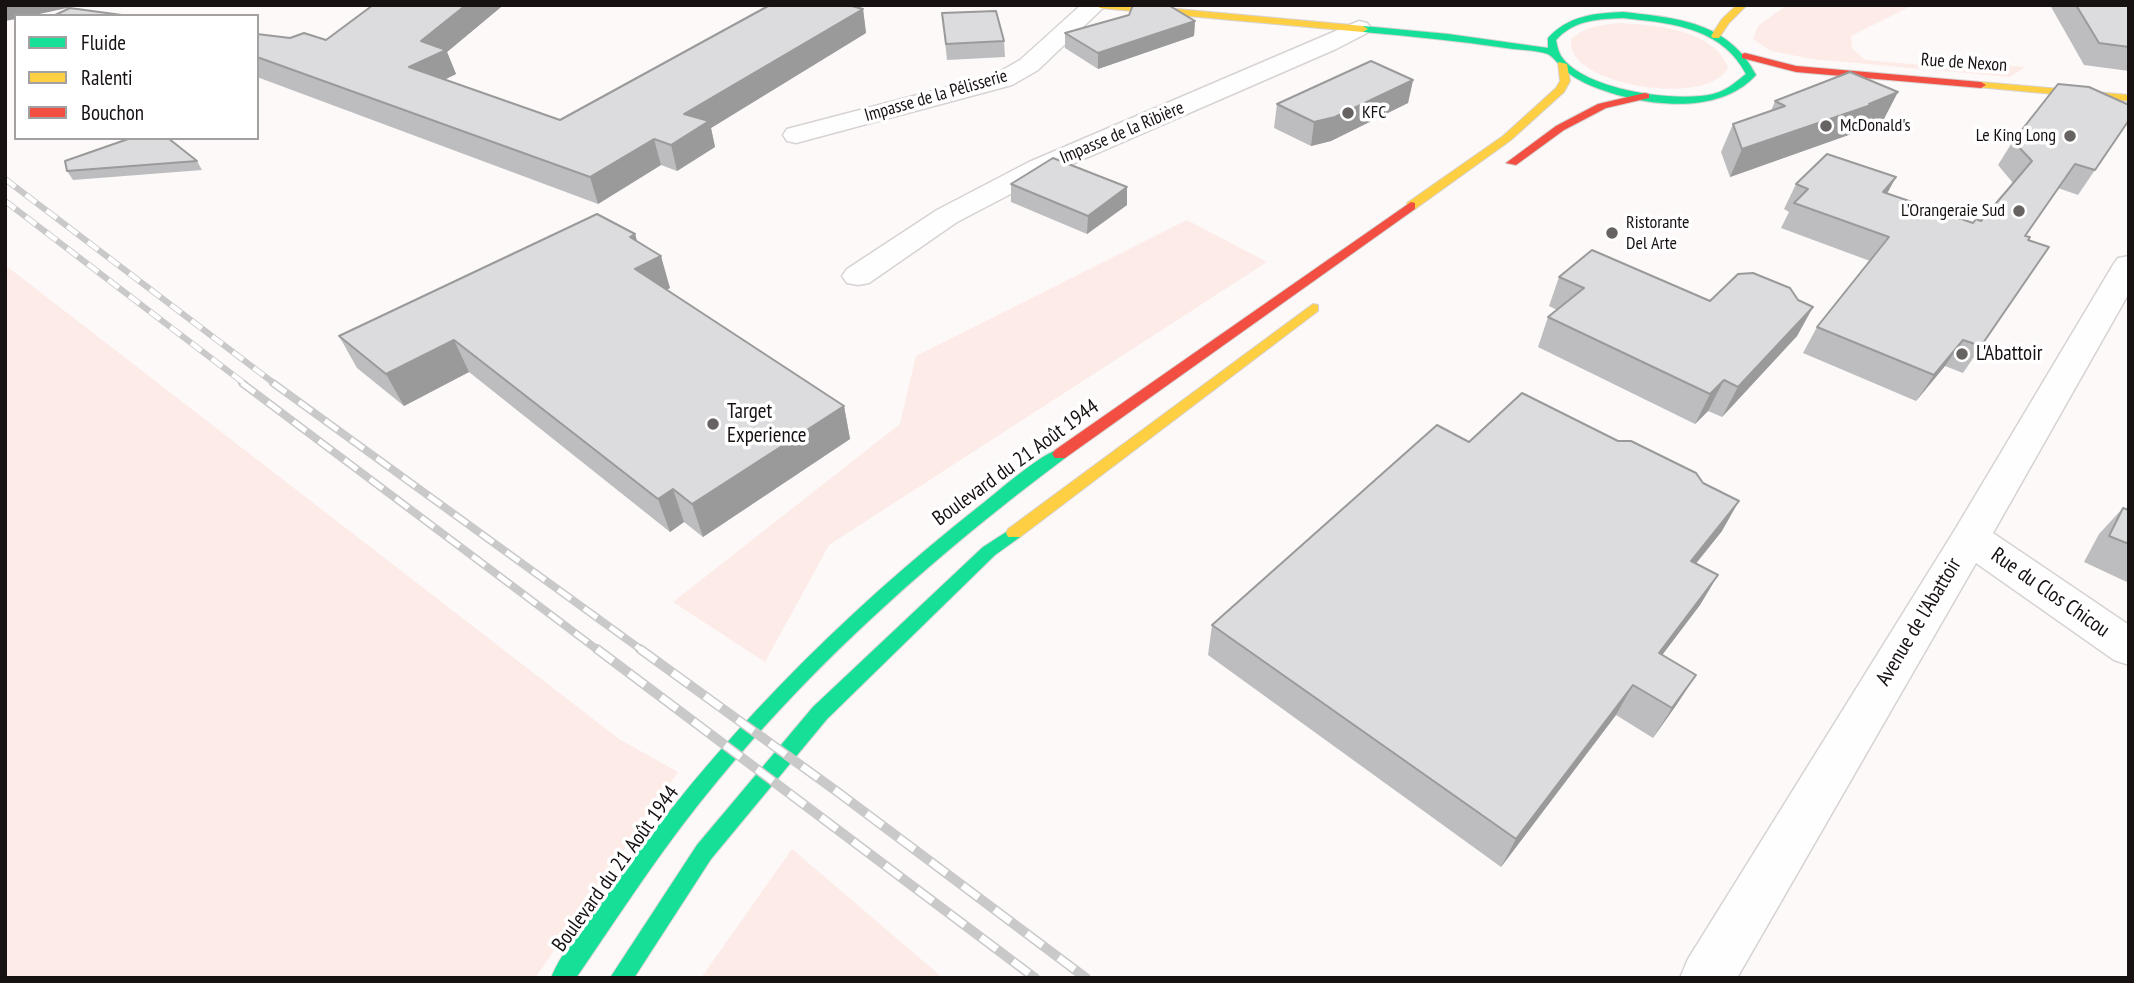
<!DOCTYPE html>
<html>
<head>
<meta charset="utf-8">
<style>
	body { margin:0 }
	#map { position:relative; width:2134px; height:983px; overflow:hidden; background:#fcf9f8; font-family:"PT Sans Narrow",sans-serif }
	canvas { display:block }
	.frame { position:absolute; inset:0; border:7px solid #171211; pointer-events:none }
	.legend { position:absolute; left:14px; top:14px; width:245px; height:126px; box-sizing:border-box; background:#fff; border:2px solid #a2a0a0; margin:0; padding:9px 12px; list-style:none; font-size:21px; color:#171211 }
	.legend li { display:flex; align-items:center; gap:14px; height:35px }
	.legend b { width:35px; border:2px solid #a2a0a0 }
</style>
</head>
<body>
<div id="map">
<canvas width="2134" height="983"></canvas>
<div class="frame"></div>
<ul class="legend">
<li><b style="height:9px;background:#16e098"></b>Fluide</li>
<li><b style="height:9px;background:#ffcf43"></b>Ralenti</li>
<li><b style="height:9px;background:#f24e42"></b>Bouchon</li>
</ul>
</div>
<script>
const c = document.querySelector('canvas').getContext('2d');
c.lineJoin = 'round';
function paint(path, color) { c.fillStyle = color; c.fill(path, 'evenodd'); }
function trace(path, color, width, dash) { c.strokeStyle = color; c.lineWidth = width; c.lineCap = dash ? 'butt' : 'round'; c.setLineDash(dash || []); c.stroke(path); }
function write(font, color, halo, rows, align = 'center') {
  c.font = font + ' "PT Sans Narrow",sans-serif'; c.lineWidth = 7; c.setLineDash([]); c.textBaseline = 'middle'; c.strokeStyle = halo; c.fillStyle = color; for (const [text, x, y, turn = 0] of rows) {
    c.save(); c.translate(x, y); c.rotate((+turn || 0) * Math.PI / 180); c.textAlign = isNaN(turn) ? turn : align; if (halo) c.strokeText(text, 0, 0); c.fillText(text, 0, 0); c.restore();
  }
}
paint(new Path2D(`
	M1787,5h126l-62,31 1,12 13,12 126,11 -12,-8 46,4 -15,10 -198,-18 -41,-8 -18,-12 5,-13z
	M1620,23c34,2 93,6 108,44 -17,39 -142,21 -156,-17 -1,0 -1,-10 -1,-11 15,-13 30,-14 49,-16z
	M1187,220l80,42 -438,283 -64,117 -92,-60 227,-178 16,-68z
	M5,265l614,474 59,33 -143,206h-530z
	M792,849l151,129h-242z`), '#fdebe7');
const street = new Path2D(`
	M1081,5h25l-68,65 -26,15 -216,58 -9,-2 -4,-6 4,-6 207,-54 26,-15z
	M1359,21l8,2 4,5 -4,5 -31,16 -287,125 -92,48 -88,61 -11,2 -11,-2 -5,-7 5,-7 90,-59 92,-48z
	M2129,256v37l-136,240 136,92v40l-15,-5 -138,-97 -239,415h-57l8,-19 268,-431 157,-263 5,-7z`);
const fast = new Path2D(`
	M1623,12c54,6 106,10 133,63 -40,44 -122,30 -171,8 -6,-3 -13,-7 -18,-11 -6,-4 -13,-15 -19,-18 -12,-4 -29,-4 -42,-6 -48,-7 -95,-12 -143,-16l-5,-3 5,-3 85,8 100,14v-10c20,-22 46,-25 75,-26zM1623,18c47,5 99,9 123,56 -10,8 -20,17 -33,20 -36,9 -130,-4 -152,-38 -3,-5 -4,-11 -5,-16 18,-20 41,-21 67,-22z
	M1060,449l8,5 -3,4c-127,95 -245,199 -346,321 -53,63 -97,132 -143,199h-25c11,-28 42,-63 60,-88 103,-148 230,-275 371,-386 18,-14 58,-50 78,-55z
	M1014,527l6,2 2,4 -2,4 -25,18 -168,164 -116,140 -77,119h-24l87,-133 116,-138 170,-160z`);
const slow = new Path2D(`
	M1096,5h37l230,21 5,3 -5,3 -263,-24z
	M1737,5h10l-18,18 -10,15h-6l-2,-2 11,-17z
	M1558,62l9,2 3,17 -6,11 -53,48 -96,69h-8v-6l96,-67 53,-48 4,-7z
	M1981,82l148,13v6l-152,-14 -1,-2z
	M1313,304l5,1v6l-298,226h-12l-2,-4 2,-4z`);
const jam = new Path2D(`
	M1745,53l51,13 185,16 5,3 -5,3 -185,-16 -54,-14v-4z
	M1645,93l4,1v4l-43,10 -42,22 -48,35 -10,-2 50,-37 42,-22z
	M1411,202l4,1v6l-350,249h-10l-3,-4 3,-4z`);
trace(street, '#d6d3d2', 3);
trace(fast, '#d6d3d2', 2);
trace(slow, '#d6d3d2', 2);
trace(jam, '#d6d3d2', 2);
paint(street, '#fffefe');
paint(fast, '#16e098');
paint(slow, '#ffcf43');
paint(jam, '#f24e42');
const railFar2 = new Path2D(`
	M5,179l270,205
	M5,201l240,183`);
const railFar1 = new Path2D(`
	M242,383l357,268
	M273,383l370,268`);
const rail = new Path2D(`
	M597,649l438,329
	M640,649l199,144 247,185`);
trace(railFar2, '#cac9c9', 6);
trace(railFar1, '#cac9c9', 8);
trace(rail, '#cac9c9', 10);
trace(railFar2, '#fff', 4.5, [13]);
trace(railFar1, '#fff', 5, [16]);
trace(rail, '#fff', 7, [20]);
paint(new Path2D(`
	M373,5h127l1,2 -54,45 9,22 -12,6 116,40 303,-111 3,24 -155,95 4,19 -38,24 -16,-6 -63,39 -341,-127v-43l33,4 36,2z
	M2050,5h79v66l-45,-6z
	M942,13l62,28 1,16 -58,3z
	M1195,21l-1,15 -96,33 -33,-21v-15z
	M1413,80l-5,23 -77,38 -20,5 -37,-18 3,-24z
	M1775,101l109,18 -25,11 -2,2 -127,45 -9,-25 12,-28 38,-13z
	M2129,120l-51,75 -20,-7 -33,48 3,4 21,7 -86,126 -18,-7 -29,35 -113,-48 14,-26 53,-66 -89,-33 8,-16 -5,-3 12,-25 100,-7 -9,17 86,29 8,-2 32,-38 -15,-18 15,-24z
	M197,161l5,9 -129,10 -6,-9z
	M1011,184l116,3v18l-40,29 -76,-32z
	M635,234l2,8 33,46 -3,2 177,116 6,33 -147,98 -19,-15 -14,10 -201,-160 -65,34 -47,-38 -18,-32z
	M1559,277l151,24 88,-1 15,7 -16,29 -75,81 -14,-6 -13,13 -157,-77 10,-30 9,-7 -8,-4z
	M2123,508l6,2v73l-45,-21 15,-28z
	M1722,531l-26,32 22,12 -18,30 -38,50 34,20 -19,29 -24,34 -37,-23 -115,152 -293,-212 4,-30z`), '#bdbdbf');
paint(new Path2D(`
	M5,5h76l-51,11h-14v3l-11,2z
	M466,5h34l1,2 -54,45 9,22 -37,18 -10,-25 12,-26z
	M863,9l3,24 -155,95 4,19 -38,24 -6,-26 13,-31z
	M1195,21l-1,15 -96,33v-16z
	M1413,80l-5,23 -77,38 -20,5 3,-24z
	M1898,92l-14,27 -25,11 -2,2 -127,45 12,-28z
	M654,139l7,26 -63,39 -8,-27z
	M1896,177l-14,25 1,-10z
	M1127,187v18l-40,29 1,-18z
	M635,234l9,31 17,-9 9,32 -25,13 -10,-32 -5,-32z
	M1813,307l-16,29 -75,81 16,-30z
	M454,340l15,32 -65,34 -18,-32z
	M1963,340l-18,26 -29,35 18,-26z
	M1724,380l-16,31 -13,13 15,-30z
	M844,406l6,33 -147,98 -11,-33z
	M673,489l11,33 -14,10 -12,-33z
	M1739,501l-17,30 -48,60 17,-30z
	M1718,575l-18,30 -59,78 18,-30z
	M1696,675l-19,29 -24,34 19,-30z
	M1633,685l-17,30 -115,152 15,-28z`), '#9a9a9b');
const building = new Path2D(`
	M373,5h93l-45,36 25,9 -37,17 151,53 210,-115h78l15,4 -179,105 25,7 -38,24 -17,-6 -64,38 -333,-120v-23l33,4 14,-5 22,7z
	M1133,5l37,1 25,15 -97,32 -33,-20 64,-18z
	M2076,5h53v42l-30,-4z
	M70,8l59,8h-76z
	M996,11l8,30 -58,3 -4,-31z
	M1371,61l42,19 -78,37 -21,5 -37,-18z
	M1850,72l48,20 -29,12 2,1 -129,44 -9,-25 52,-18 -10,-5z
	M2058,84l31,3 40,18v15l-34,50 -20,-6 -50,72 5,1 -2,3 21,7 -68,99 -18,-6 -29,35 -117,-48 72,-90 -95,-34 14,-14 -12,-5 31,-30 69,23 -13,15 90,31 3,-4 5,2 51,-60 -19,-20z
	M131,138h37l29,23 -130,10 -2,-10z
	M1053,158l74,29 -39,29 -77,-32z
	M597,214l38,20 -5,3 31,19 -26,13 209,137 -152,98 -19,-15 -15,10 -204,-159 -68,34 -47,-38z
	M1592,250l118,51 28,-27 15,-1 37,15 8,12 15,7 -75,80 -14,-7 -14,14 -162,-77 36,-29 -25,-11z
	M1522,393l96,48h13l65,32 7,10 36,18 -48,60 27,14 -59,78 37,22 -24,33 -39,-23 -117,154 -304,-214 225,-200 32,17z
	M2123,508l6,2v34l-20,-8z`);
paint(building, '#dcdcde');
trace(building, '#9a9a9b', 2);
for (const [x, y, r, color] of [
	[1348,113,7,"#676362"],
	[1826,126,7,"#676362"],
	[2070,136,7,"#676362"],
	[2019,211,7,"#676362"],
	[1612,233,7,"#676362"],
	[1962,354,7,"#676362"],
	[713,424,7,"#676362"]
]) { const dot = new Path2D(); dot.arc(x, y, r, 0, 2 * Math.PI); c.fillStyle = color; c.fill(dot); trace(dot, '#fff', 2.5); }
write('18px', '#171211', '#fff', [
	["Rue de Nexon",1964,63,4],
	["Impasse de la Pélisserie",936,96,-16],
	["Impasse de la Ribière",1122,133,-23]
]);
write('18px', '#171211', '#fff', [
	["KFC",1362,113],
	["McDonald's",1840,126],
	["Le King Long",2056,136,"right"],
	["L'Orangeraie Sud",2005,211,"right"],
	["Ristorante",1626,223],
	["Del Arte",1626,244]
], 'left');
write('21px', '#171211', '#fff', [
	["L'Abattoir",1976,354],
	["Target",727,412],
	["Experience",727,436]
], 'left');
write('21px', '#171211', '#fff', [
	["Boulevard du 21 Août 1944",1016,463,-36],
	["Rue du Clos Chicou",2050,593,35],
	["Avenue de l'Abattoir",1919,622,-59],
	["Boulevard du 21 Août 1944",616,869,-54]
]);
</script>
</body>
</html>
